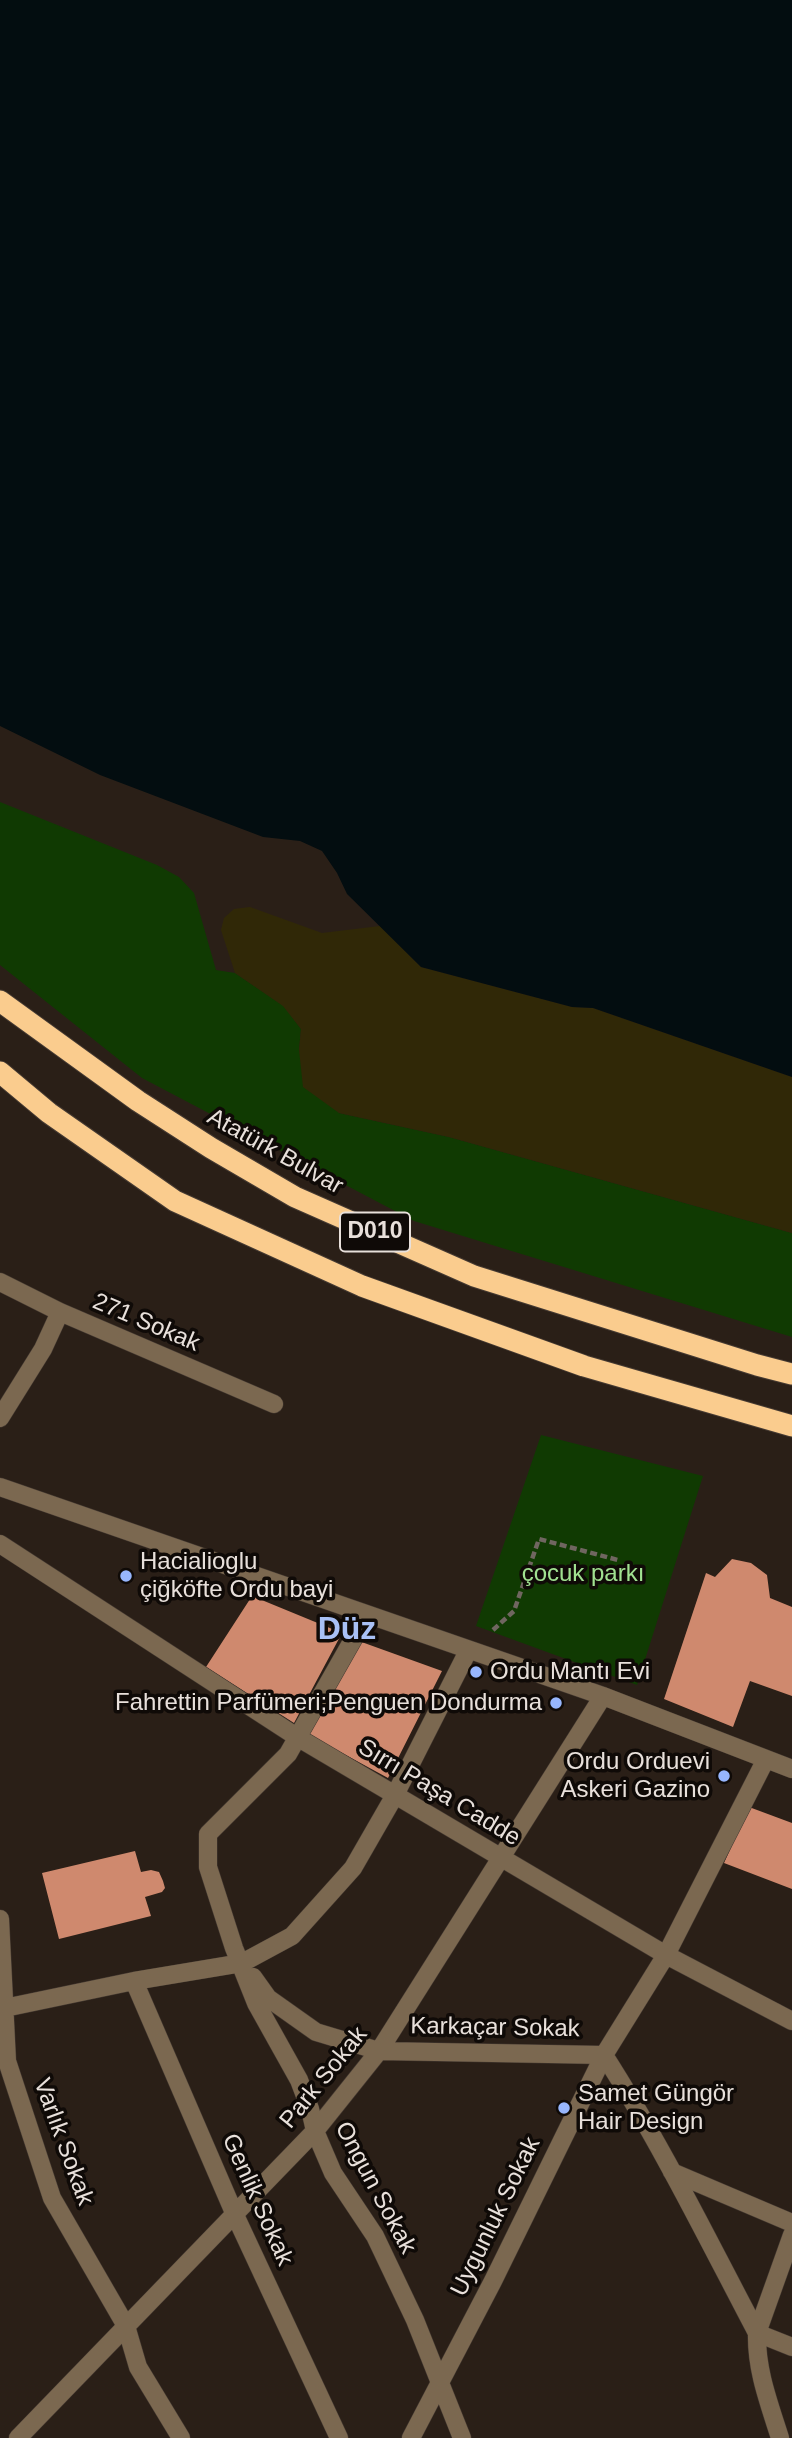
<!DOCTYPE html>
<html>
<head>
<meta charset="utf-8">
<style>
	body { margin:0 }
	canvas { display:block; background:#2a1f17 }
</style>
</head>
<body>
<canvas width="792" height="2438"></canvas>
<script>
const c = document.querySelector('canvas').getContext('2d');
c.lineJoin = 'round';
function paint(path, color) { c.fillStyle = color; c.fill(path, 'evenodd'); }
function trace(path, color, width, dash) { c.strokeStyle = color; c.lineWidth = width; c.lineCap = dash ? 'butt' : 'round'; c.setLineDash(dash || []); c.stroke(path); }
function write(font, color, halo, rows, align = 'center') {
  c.font = font + ' Helvetica,sans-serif'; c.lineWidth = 7; c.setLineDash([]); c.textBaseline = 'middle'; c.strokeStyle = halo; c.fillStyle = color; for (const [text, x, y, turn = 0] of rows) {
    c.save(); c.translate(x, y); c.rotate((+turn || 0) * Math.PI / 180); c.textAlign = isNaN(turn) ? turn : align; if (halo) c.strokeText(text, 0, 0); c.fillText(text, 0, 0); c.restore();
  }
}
paint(new Path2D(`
	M0,802l157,63 22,12 15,16 22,77 19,3 49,33 17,23 -2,21 40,63 110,24 343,96v104l-378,-116 -272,-143 -142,-113z
	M541,1435l162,41 -66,209 -161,-59z`), '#103a02');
paint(new Path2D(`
	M250,907l72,26 58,-7 41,41 151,40 21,1 199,69v156l-343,-96 -110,-24 -36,-26 -4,-37 2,-21 -18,-23 -48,-33 -14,-43 3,-12 10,-9z`), '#302807');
paint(new Path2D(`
	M0,0h792v1077l-199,-69 -21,-1 -151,-40 -74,-73 -10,-21 -15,-22 -22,-10 -37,-4 -163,-62 -100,-49z`), '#030d10');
paint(new Path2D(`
	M732,1559l19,4 16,12 3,23 22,9v89l-42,-15 -17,46 -69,-28 42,-126 9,4z
	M252,1596l90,37 -48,90 -88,-56z
	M356,1640l86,31 -54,107 -81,-44z
	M749,1807l43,16v66l-68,-26z
	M135,1851l6,21 10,-2 8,2 4,9 2,7 -3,4 -17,5 6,19 -92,23 -17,-66z`), '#cf896e');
const minor = new Path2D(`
	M0,1282l60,30 214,92
	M0,1418l43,-69 17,-37
	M0,1487l603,209 189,73
	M0,1544l297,193 369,218 126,66
	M367,1615l-79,139 -80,80v33l26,81 22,55 43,77 11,29 5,22 18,42 42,63 40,84 47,118
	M0,1919l7,142 45,137 74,128 12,41 43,71
	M253,1977l15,21 48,34 63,19 225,4c57,89 104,185 153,278 -1,37 12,70 23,105
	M134,1981l101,234 104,223
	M0,2009l134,-28 108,-18 50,-27 61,-68 42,-73 73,-144
	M672,2172l120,51
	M792,2235l-35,98 35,14
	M18,2438l297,-307 64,-80 224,-355
	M411,2438l82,-157 111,-226 62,-100 100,-196`);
const highway = new Path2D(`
	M0,1001l138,100 73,47 84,49 179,79 283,89 35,9
	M0,1072l49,41 126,88 187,85 222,80 208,60`);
trace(minor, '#453a32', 19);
trace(highway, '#453a32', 23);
trace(new Path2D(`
	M493,1630l21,-19 25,-72 79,21`), '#706660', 4.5, [7, 3.5]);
trace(minor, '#7b6850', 18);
trace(highway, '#facc8e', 21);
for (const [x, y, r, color] of [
	[126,1576,7,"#97b6fd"],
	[476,1672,7,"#97b6fd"],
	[556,1703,7,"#97b6fd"],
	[724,1776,7,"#97b6fd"],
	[564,2108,7,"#97b6fd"]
]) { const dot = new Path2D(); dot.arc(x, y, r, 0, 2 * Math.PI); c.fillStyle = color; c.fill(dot); trace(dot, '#0f0a07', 2.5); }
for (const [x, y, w] of [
	[375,1232,70]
]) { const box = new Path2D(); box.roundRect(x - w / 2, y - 19.5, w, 39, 5); c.fillStyle = '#0f0a07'; c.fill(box); trace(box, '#e8e0db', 2); }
write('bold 23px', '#e8e0db', null, [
	["D010",375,1232]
]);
write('24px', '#e8e0db', '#0f0a07', [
	["Atatürk Bulvar",275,1152,29],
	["271 Sokak",146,1323,23],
	["Sırrı Paşa Cadde",439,1793,31],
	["Karkaçar Sokak",495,2028,1],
	["Park Sokak",324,2078,-51],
	["Varlık Sokak",63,2142,70],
	["Ongun Sokak",375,2188,62],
	["Genlik Sokak",257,2200,66],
	["Uygunluk Sokak",496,2217,-64]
]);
write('24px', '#e8e0db', '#0f0a07', [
	["Hacialioglu",140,1562],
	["çiğköfte Ordu bayi",140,1590],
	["Ordu Mantı Evi",490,1672],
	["Fahrettin Parfümeri;Penguen Dondurma",542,1703,"right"],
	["Ordu Orduevi",710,1762,"right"],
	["Askeri Gazino",710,1790,"right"],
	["Samet Güngör",578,2094],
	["Hair Design",578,2122]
], 'left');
write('24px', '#a1e191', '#0f0a07', [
	["çocuk parkı",583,1574]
]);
write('bold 32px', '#a8c0f5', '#0f0a07', [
	["Düz",347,1630]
]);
</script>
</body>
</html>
